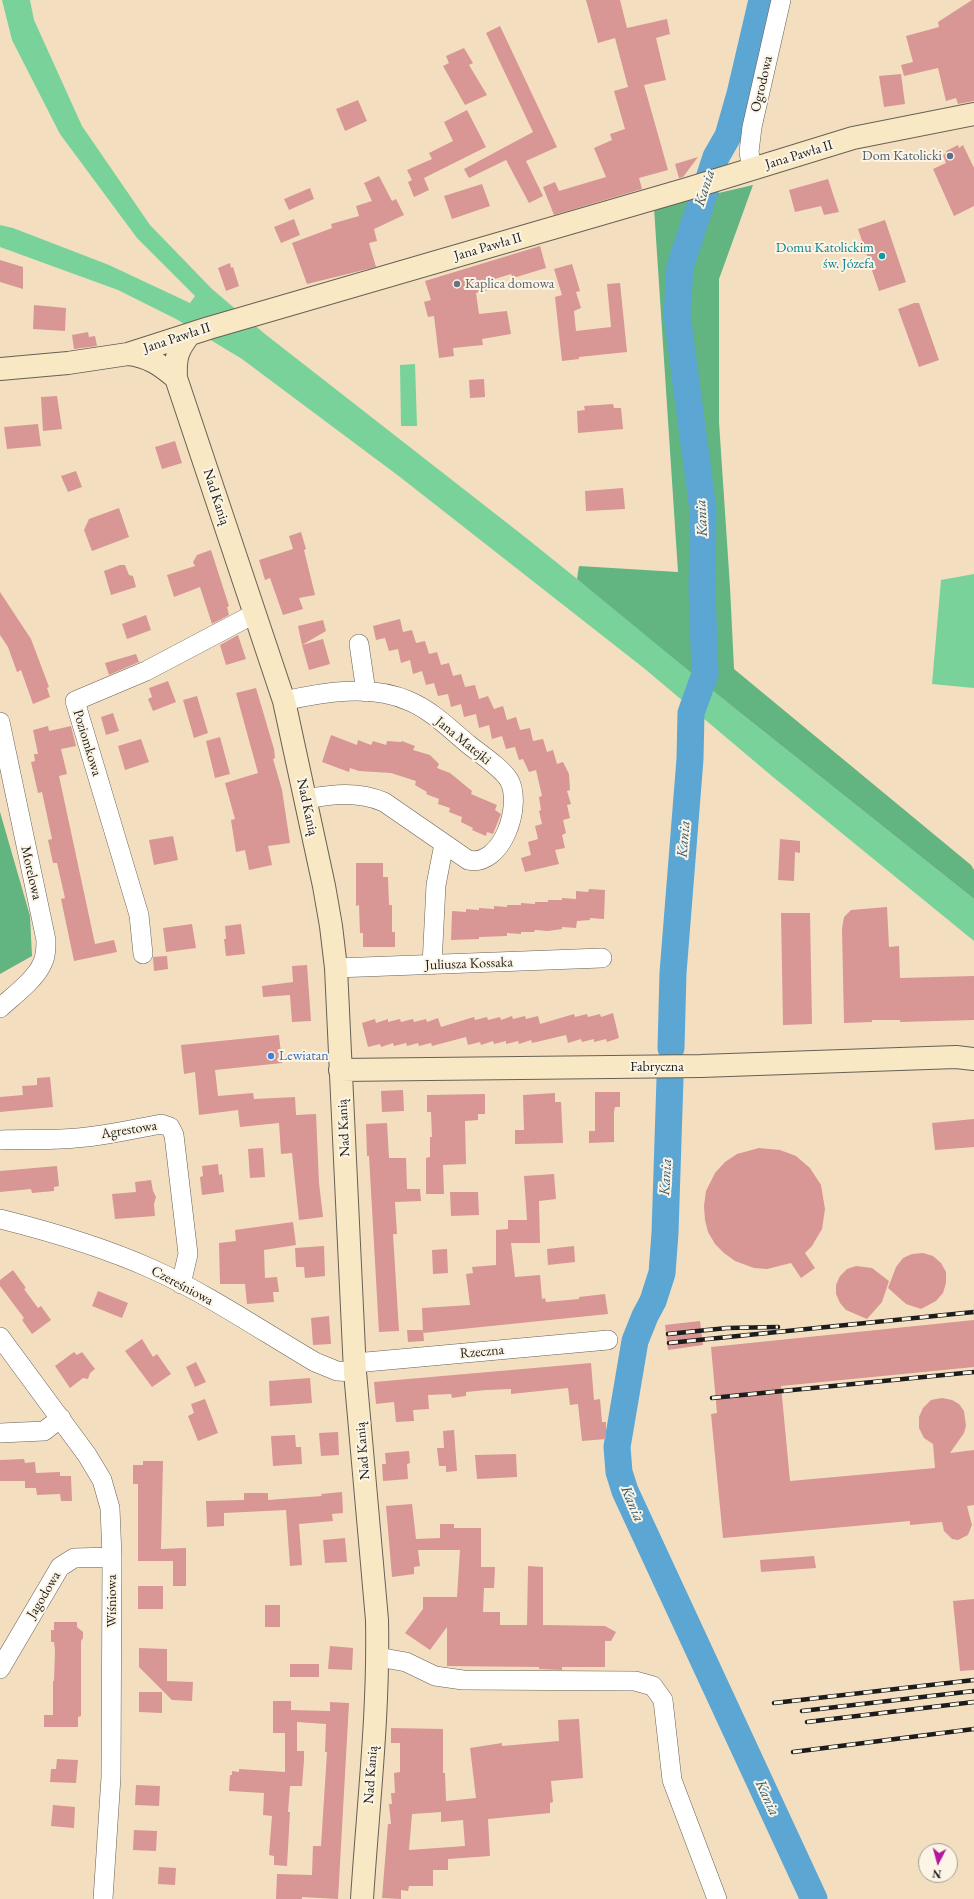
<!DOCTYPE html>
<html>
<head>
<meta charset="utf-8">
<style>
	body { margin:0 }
	#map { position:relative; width:974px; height:1899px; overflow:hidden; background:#f3dfc0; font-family:"EB Garamond",serif }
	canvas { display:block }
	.north { position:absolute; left:918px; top:1843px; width:40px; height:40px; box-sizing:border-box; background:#fcf5e5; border:1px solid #a29e95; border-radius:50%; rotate:186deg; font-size:11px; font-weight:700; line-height:16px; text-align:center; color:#1c1c1c }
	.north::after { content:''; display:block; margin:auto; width:14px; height:18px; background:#b5179e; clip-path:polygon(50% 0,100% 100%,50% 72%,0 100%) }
</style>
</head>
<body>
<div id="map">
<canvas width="974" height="1899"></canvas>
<div class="north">N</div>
</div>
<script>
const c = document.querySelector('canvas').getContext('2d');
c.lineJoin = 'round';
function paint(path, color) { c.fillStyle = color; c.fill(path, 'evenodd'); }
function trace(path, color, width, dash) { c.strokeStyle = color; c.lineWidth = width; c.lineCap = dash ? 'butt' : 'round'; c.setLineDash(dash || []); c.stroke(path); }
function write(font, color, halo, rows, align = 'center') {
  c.font = font + ' "EB Garamond",serif'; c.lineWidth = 4; c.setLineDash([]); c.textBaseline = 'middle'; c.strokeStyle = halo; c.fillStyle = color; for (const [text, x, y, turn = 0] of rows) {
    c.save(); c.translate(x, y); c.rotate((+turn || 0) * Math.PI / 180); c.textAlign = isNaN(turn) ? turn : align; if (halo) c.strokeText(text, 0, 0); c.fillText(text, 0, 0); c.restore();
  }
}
paint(new Path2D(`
	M2,0h28l4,20 48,106 68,99 62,64 53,45 260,203 148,119 65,55 236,188v42l-201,-164 -128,-108 -245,-192 -158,-118 -66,-40 -58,-29 -118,-43v-22l13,3 96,37 81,38 5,-7 -58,-58 -77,-104 -48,-94z
	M415,364l2,62h-16l-1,-61z
	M974,574v114l-42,-4 9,-104z`), '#78d299');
paint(new Path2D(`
	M753,185l-34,94v143l11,165 4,82 237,196 3,5v29l-236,-188 -161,-132 2,-13 99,6 -24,-364z
	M0,812l30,104 2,40 -32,18z`), '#62b481');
trace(new Path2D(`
	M671,1048l2,-75 17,-214 1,-46 14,-39 -3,-85 1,-79 -26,-195 3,-48 36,-110 12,-21 12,-42 22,-94
	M670,1079l-5,154 -3,40 -9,28 -8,15 -10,25 -18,106 2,25 6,19 189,408`), '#5ca6d4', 27);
paint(new Path2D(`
	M586,0h34l7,28 40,-9 3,15 -14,4 10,42 -22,5 24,85 -29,8 3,11 -88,26 -11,-28 12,-5 4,9 47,-14 -12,-29 18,-8 -2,-6 15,-5 -11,-38 14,-4 -13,-49 -17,5z
	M972,0h2v101l-16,3 -2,-6 -10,3 -8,-33 -34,8 -3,-11 12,-3 -7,-26 33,-9 -1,-5z
	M500,26l57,121 -31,14 17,35 -14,7 -23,-43 -37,18 -5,-9 69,-37 -47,-99z
	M464,48l9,15 -4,2 18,30 -22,10 -22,-39 6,-3 -3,-7z
	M901,74l4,30 -21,3 -5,-31z
	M358,100l9,21 -22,10 -9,-22z
	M467,110l19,37 -62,31 5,12 -15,7 -6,-15 4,-2 -5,-10 25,-11 -3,-6 24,-12 -9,-19z
	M958,145l1,3 4,-3 11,23v38l-20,10 -21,-47 13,-6 -3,-8 4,-2 -1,-2z
	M698,157l-15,20 -4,1 -4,-14z
	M379,176l13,25 4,-2 8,16 -30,14 3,12 -8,2 7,24 -69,17 -15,-41 40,-15 -1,-4 28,-8 -3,-10 16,-5 -8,-18z
	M828,179l11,33 -15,3 -3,-9 -26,6 -6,-22z
	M482,184l8,22 -38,13 -8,-23z
	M310,188l4,11 -25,11 -5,-11z
	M294,219l6,16 -19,8 -7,-16z
	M885,220l21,62 -27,9 -21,-62z
	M540,246l6,22 -33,10 -2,-4 -26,8 3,8 -12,3 3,21 28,-3 4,23 -29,5 1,6 -30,3 1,8 -15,2 -5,-42 -6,1 -4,-15 7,-2 -6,-19z
	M0,260l23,7v22l-23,-7z
	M230,263l1,5 2,-1 6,19 -13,5 -8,-23z
	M572,264l8,27 -4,1 5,16 -7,3 2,20 35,-4 -4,-43 13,-1 7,69 -48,5v2l-17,2 -7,-64 7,-2 -8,-26z
	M914,303h5l20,57 -20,7 -21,-58z
	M34,305l32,3 -1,23 -32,-2z
	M88,332l1,5 6,-1 2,10 -23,3 -2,-14z
	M484,379l1,18 -15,1 -1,-18z
	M57,396l5,33 -19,2 -2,-34z
	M613,404l1,4h7l2,21 -45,4 -1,-22 8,-1 -1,-4z
	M38,424l3,22 -34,3 -3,-22z
	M175,441l7,22 -20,6 -7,-22z
	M76,471l6,16 -14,5 -7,-16z
	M623,488l2,21 -39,2 -1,-20z
	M119,508l10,29 -37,14 -8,-21 5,-11z
	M301,532l5,17 -2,1 11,45 -16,3 4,11 -20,6 -13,-37 -5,2 -6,-20 34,-11 -4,-13z
	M211,550l18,56 -2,1 2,8 -17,9 -12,-37 -26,10 -7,-22 28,-9 -2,-4 4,-7z
	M120,565h5l4,10 4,1 3,11 -25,8 -7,-24z
	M0,592l31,47 18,48 -2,1 3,9 -17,7 -12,-34 -4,2 -9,-25 -8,-12z
	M146,615l5,15 -24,9 -5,-15z
	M400,619l3,13 9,-2 4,13 9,-2 4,13 8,-2 4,13 8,-2 4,13 8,-2 4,13 10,-2 4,14 9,-3 6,13 9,-3 4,14 9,-3 4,13 10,-2 3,13 10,-2 4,13 6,-2 4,14 6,-2 6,12 1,16 -3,1 4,13 -4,1 3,13 -7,2 3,13 -4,2 3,13 -10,2 4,14 -34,8 -4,-14 10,-3 -3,-13 10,-3 -3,-13 7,-2 -3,-13 2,-1 -2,-13 3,-1 -6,-26 -7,2 -6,-13 -4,1 -4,-13 -9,2 -4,-13 -10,3 -3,-14 -10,3 -3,-14 -12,3 -3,-13 -10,3 -3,-13 -10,2 -4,-13 -8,2 -4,-14 -9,3 -3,-14 -9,3 -3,-14 -9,2 -4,-13 -9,2 -3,-14z
	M323,620l3,11 -24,14 -4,-19z
	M238,635l8,24 -20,6 -6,-20z
	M323,639l7,25 -21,6 -7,-25z
	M136,654l3,8 -30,13 -4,-12z
	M168,681l8,21 -23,9 -5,-12 4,-2 -3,-9z
	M256,688l18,61 1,9 -2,1 9,31 8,53 -22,3 4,19 -23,5 -4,-20 -9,2 -5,-32 4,-1 -10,-36 33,-10 -22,-80z
	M197,696l11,37 -14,5 -11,-38z
	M113,713l6,18 -13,4 -5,-18z
	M48,726l1,5 22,-5 5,20 -15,3 6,25 -8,2 36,168 19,-4 3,12 -43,9 -13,-62 4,-1 -8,-35h-4l-5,-23 4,-1 -10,-47 -4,1 -7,-31 4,-1 -1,-7h4l-5,-24z
	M331,735l26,10 1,-5 13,5 2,-4 13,4 1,-4 14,1 1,-1 13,5 -2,4 17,5 9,9 -2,4 13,5 22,18 -1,3 26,11 -2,5 6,4 -8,20 -6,-2 -1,4 -14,-6 1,-2 -12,-6 1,-5 -13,-5 1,-4 -12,-4 1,-5 -13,-5 1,-2 -12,-7 1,-4 -25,-8 -32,-2 -9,-3 -1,4 -27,-10z
	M220,737l10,37 -15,4 -9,-37z
	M141,739l8,23 -24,8 -7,-24z
	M173,836l5,24 -24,5 -5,-25z
	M780,839l20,2v12l-5,-1 -1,29 -16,-1z
	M356,863h27v14h5l1,28h3v27h3v15h-32v-14h-3l-1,-28 -3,1z
	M589,889l16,1 -1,29 -14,-1v2l-13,1 -1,7 -14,-1v2l-14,2 -13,-1 -1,2h-13v2l-14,-1v3l-28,1v2l-28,1 1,-29 14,1v-3l13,1v-2l15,1v-3l13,1v-2h14v-2l14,1v-2h13v-2h14v-2l14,1v-8l12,1z
	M887,907l2,40 10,-1 1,32 74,-2v44l-74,2v-2h-28v2l-28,1 -2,-94 2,-12 7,-7z
	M781,913h29l2,111 -29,1z
	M192,924l4,24 -30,4 -3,-24z
	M241,924l4,30 -19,2 -2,-17h2l-1,-13z
	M167,956l1,13 -14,2 -1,-14z
	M307,965l4,56 -19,1 -2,-27 -27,2 -1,-11 31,-4 -1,-16z
	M613,1013l6,25 -12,4 -1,-3 -12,3v-3l-12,3 -1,-3 -13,4 -2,-8 -34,8 -1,-3 -12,4 -1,-3 -12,3v-3l-12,3 -1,-3 -12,4 -1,-3 -12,3 -2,-8 -34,9 -1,-3 -12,3 -1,-3 -11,3 -1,-3 -12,3 -1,-3 -12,4 -1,-3 -12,3 -6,-24 13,-4 1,4 12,-4v3l12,-3 1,3 12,-3 1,3 12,-3 1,3 11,-4 3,9 33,-10 1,3 12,-3 1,3 12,-3 1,3 11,-4 1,3 12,-3 1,3 12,-3 2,8 34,-10 1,3 12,-3 1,3 12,-3 1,3z
	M279,1035l3,28 -67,7 3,26 35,-3 1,6 41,-2 1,18 20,-1 3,69 4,34 -24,3 -7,-67 -11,1 -2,-31 -39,4 -2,-17 -39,5 -4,-43 -11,2 -3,-29z
	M50,1077l3,30 -53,5v-15l23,-2 -1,-9 15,-1v-7z
	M403,1090l1,21 -22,1 -1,-21z
	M595,1092h25v15h-5l-1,5v30l-25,1v-12h6z
	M555,1093v9h6l2,41 -48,1v-14h9l-1,-35z
	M485,1094v20h-7v6l-13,1 1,43 -23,1 1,29h-18v-36l4,-1v-20h2l-1,-25h-4v-17z
	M974,1119v28l-39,3 -3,-27z
	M387,1123l2,35h17l1,31h13l1,12 -26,1 2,32h-4l6,97 -20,1 -10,-176h-2l-1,-32z
	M263,1148l2,29 -15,1 -2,-29z
	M759,1148l21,2 16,6 14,12 11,17 4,24 -3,20 -10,17 -7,7 10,15 -14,10 -10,-15 -24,6 -13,-1 -19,-7 -11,-8 -9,-9 -7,-12 -3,-12 -1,-14 2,-15 9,-18 10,-11 12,-8z
	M218,1164l1,11 3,-1 2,18 -22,3 -2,-18 3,-1 -1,-10z
	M57,1166l2,20 -5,1v4l-22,2 -1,-4 -31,3v-21z
	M554,1174l2,25 -17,2 1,42h-29l4,34 25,-2 2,24 3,-1 1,4 33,-3v-2l26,-3 3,20 -185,19 -1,-25 48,-3 -4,-31 7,-1 -1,-6 24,-2v-35l12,-1v-9h19l-3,-44z
	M151,1180l2,11 3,6 -2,7 1,12 -40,3 -3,-25 24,-2 -1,-10z
	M450,1192h28l1,23 -28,1z
	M293,1222l3,23 -32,5 1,28 12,-1 2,15h-6l1,10 -27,2 -2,-20h-25l-1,-41 17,-2 -1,-11z
	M324,1246l1,30 -20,2 -1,-11h-8l-1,-19z
	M574,1246l1,16 -27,3 -1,-16z
	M447,1249l1,24 -15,1 -1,-24z
	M923,1253l10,3 8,7 5,9v11l-3,10 -7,8 -15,8 -15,-5 -18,-16 8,-21 7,-9 9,-4z
	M856,1266l16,2 17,13 -7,21 -15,17 -21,-9 -6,-7 -4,-9v-9l4,-9 7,-7z
	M13,1270l13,18 -2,1 14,19 3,-2 10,14 -19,14 -10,-14 2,-2 -24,-32v-6z
	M98,1291l30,12 -6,15 -30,-12z
	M329,1316l2,28 -18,1 -2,-27z
	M974,1320v47l-193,19 9,95 145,-13 -2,-24 -9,-6 -5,-10v-11l4,-9 8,-8 11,-2 10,2 7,4 5,7 2,15 -2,7 -14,20 24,-3v55l-7,1 5,19 -4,10 -10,5 -6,-1 -8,-8 -2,-9 -32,3v-4l-187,17 -12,-124 6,-1 -6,-66z
	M700,1321l3,24 -35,5 -3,-25z
	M407,1330h16l1,11 -16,1z
	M142,1339l11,18 4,-3 14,20 -19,13 -27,-36z
	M74,1352l3,3 5,-3 13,17 -5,4 -2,6 -5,-1 -13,10 -15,-22z
	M196,1362l10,20 -11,5 -9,-20z
	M591,1363l3,37 6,-1 2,23h4v17l-24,2 -4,-37 -8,1 -2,-17 -57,6v-5l-25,1 -20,2v4l-14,2 -1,-4 -23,1 1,14 -16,1 1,11 -18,1 -2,-20 -18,2 -2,-22z
	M310,1378l2,25 -42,3 -1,-25z
	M205,1399l13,34 -20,8 -10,-25 6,-3 -3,-9z
	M454,1430l3,41 -11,1v-6h-7l-2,-18h7l-1,-17z
	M338,1432l1,23 -18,1 -2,-23z
	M295,1435l1,12h5l1,17 -29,2 -2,-30z
	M409,1451l1,12 -3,1 1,15 -25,2 -1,-17h4l-1,-11z
	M516,1454l1,23 -40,2 -2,-24z
	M24,1459l1,4 10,-1 1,11 24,-1v4h11l1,25h-11l-1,-7 -23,1 -1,-7h-11v-7h-25v-21z
	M143,1461h20l-2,88 25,-1v38h-13v-25h-35v-77h-5v-19h10z
	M342,1492l1,21 -11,1 1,7 -34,3 3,41 -12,1 -4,-56 -62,3v13l-17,1 -1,-26 38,-1v-7h24v7l54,-4 -1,-2z
	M412,1504l4,35 24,-1v-14h14v4h27v39h14l-1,21h-10l-1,24h17v13h27l1,-59 15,1v58l62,1 11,6 -5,9h-6v26h-43v3l-23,-1v-2l-92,-1v-39l-17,23 -25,-17 18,-24v-12h34l3,-47h-42l2,16 -6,1v7l-22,3 -6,-71z
	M345,1538l2,24 -22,1 -2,-23z
	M814,1556l2,12 -55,4 -1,-12z
	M138,1586h25v23h-25z
	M974,1599v71l-14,1 -7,-70z
	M265,1605h15v22h-15z
	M54,1622h23v5l6,5v6l-2,3v75l-3,1v10h-34v-12h9v-34h1l1,-31 -1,-8h-3v-12h3z
	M330,1646l23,2 -1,22 -24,-1z
	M139,1648l28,1v32l26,1 -1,19 -20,-1 -33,-33z
	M290,1664h29v13h-29z
	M139,1692h23v21l-23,-1z
	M273,1701h18v9l39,1v-9l19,1 -11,196 -36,-2v2h-26l1,-25 35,1 1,-29h8l6,-94h-2l1,-28 -29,-2v29h7v9l-2,26h-12l-2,26h2l-3,54 -13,-1v-9l-5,-1 3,-39 -9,-1 1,-22 -35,-2 1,-16h2v-4l7,1v-3l46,3v-39h-12z
	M579,1719l4,59 -32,3 2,21 -3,1v10l-62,6 2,37 -42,3v11h-15v16h-24l-1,5 -7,-1v9l-19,-1 6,-74h3l-2,-20h3l-1,-11h4l-1,-20 6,-1v-29h-9v-15l52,1v44h2l1,28 30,-3 -6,-50 32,-5v3l57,-5 -1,-21zM441,1812v10l22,-2 2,26 -56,4 3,-36z
	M57,1759l21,1 -2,23 -26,-1 1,-13h5z
	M136,1785l24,1 -1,20 -24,-1z
	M53,1805l22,2 -1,21 -23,-2z
	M134,1830l23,1 -1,20 -23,-1z
	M159,1867l17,1 -1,17 -17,-1z`), '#d89694');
const street = new Path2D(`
	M752,169l-3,-17 3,-25 29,-127
	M359,644l7,48
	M284,701c39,-9 87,-17 125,0 22,9 41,28 59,43 11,9 34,24 41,36 14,25 -7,88 -41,80l-84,-58c-26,-11 -51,-8 -78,-3
	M0,722l46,218c0,8 0,17 -4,24 -7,16 -29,32 -42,44
	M143,954l-4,-39 -64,-214 71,-30 108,-57
	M432,965l4,-80 8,-41
	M336,968l266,-10
	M0,1140c21,-1 41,0 61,-1 34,-1 68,-9 100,-15l9,3 4,8 14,119 -7,30
	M0,1219c52,13 103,28 152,50 56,25 110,62 163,93l22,9 18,1
	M0,1337l87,118 15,25 8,28 2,49 -1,220 -8,122
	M355,1363l253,-23
	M0,1433l44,-2 17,-13
	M378,1657l28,5 29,14 28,4 172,1 18,5 10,14 9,80 45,119
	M0,1669l60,-102 14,-9 38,-1`);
const secondary = new Path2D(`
	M190,334c-13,16 -15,24 -14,44l108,323 40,185 7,40 5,42 19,404 22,248c2,93 -9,186 -15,279
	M128,354c20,2 33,11 48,24
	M0,369l68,-6 60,-9 81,-26 478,-139 166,-51 121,-24
	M340,1070l361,-4 255,-9 18,2`);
trace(street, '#676055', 20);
trace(secondary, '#676055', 24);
trace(street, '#fff', 19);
trace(secondary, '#f8e8c3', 22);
const rail = new Path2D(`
	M668,1334l59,-6 51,-1
	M669,1343l305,-31
	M712,1398l262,-26
	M774,1703l200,-23
	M802,1711l172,-20
	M807,1722l167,-20
	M793,1752l181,-23`);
trace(rail, '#1c1c1c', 4.5);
trace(rail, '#fcf5e5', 3, [9]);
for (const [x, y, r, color] of [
	[950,156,4,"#5c6f8a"],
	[882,256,4,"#0f9aa8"],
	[457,284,4,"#6b7280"],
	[271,1056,4,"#3f7fe0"]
]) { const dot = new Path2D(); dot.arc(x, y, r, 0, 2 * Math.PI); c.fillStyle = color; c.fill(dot); trace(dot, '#fcf5e5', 1.5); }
write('14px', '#1c1c1c', '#fcf5e5', [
	["Ogrodowa",762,84,-77],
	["Jana Pawła II",799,155,-17],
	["Jana Pawła II",488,247,-16],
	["Jana Pawła II",177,338,-18],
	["Nad Kanią",216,497,72],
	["Jana Matejki",463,741,39],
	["Poziomkowa",87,743,73],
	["Nad Kanią",307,807,78],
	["Morelowa",31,873,77],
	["Juliusza Kossaka",469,964,-2],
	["Fabryczna",657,1067],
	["Nad Kanią",344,1128,-93],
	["Agrestowa",129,1130,-9],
	["Czereśniowa",182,1286,28],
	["Rzeczna",482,1352,-5],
	["Nad Kanią",363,1451,-95],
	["Jagodowa",44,1595,-59],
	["Wiśniowa",112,1601,-90],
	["Nad Kanią",371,1775,-86]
]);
write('14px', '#4e5e75', '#fcf5e5', [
	["Dom Katolicki",942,156]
], 'right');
write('14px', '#0d838f', '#fcf5e5', [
	["Domu Katolickim",874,248],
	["św. Józefa",874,264]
], 'right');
write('14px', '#5b616d', '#fcf5e5', [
	["Kaplica domowa",465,284]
], 'left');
write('14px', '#366cbe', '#fcf5e5', [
	["Lewiatan",279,1056]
], 'left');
write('italic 15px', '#395a6f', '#fcf5e5', [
	["Kania",705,188,-72],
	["Kania",702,518,-93],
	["Kania",684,839,-85],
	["Kania",666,1177,-87],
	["Kania",632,1504,67],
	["Kania",767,1798,65]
]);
</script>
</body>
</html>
